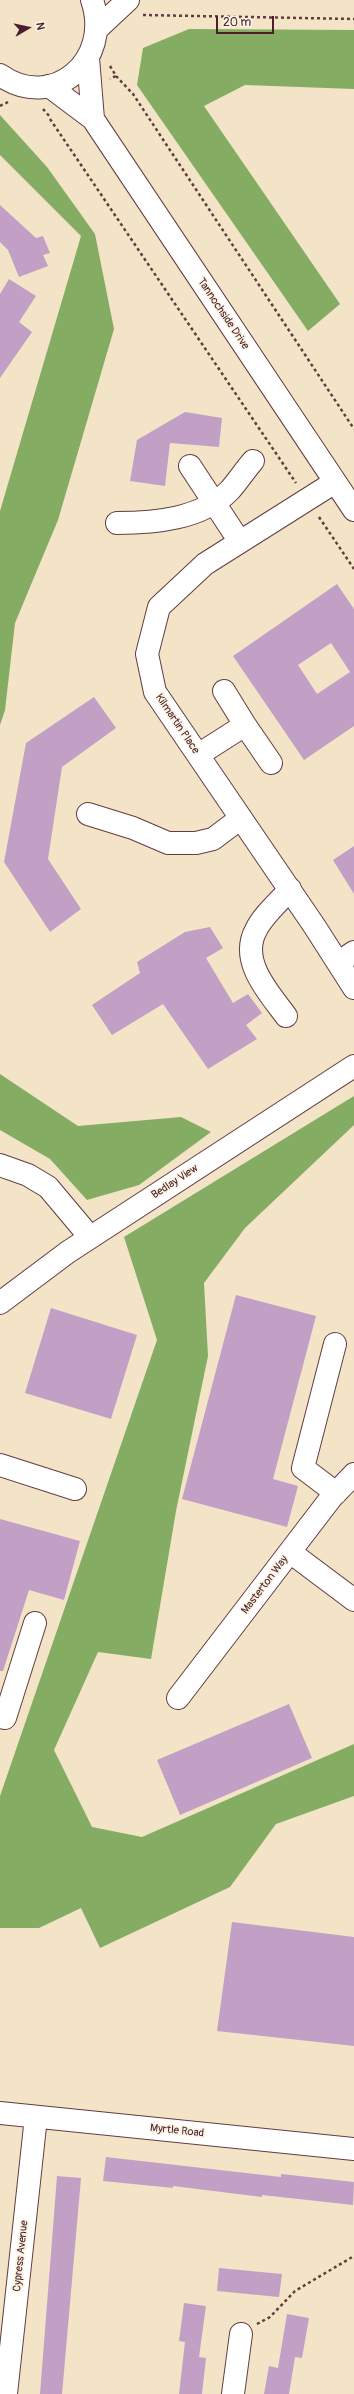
<!DOCTYPE html>
<html>
<head>
<meta charset="utf-8">
<style>
	body { margin:0 }
	#map { position:relative; width:354px; height:2394px; overflow:hidden; background:#f3e3c7; font-family:Pangolin,sans-serif }
	canvas { display:block }
	.north { position:absolute; left:8px; top:8px; width:40px; height:40px; -webkit-text-stroke:3px #fcf5e5; paint-order:stroke; rotate:81deg; font-size:11px; font-weight:700; line-height:16px; text-align:center; color:#4a1f2b }
	.north::after { content:''; display:block; margin:auto; width:14px; height:18px; background:#4a1f2b; clip-path:polygon(50% 0,100% 100%,50% 72%,0 100%) }
	.scale { position:absolute; left:216px; top:16px; width:58px; height:18px; box-sizing:border-box; border:2px solid #4a1f2b; border-top:0; padding-left:5px; font-size:12px; line-height:14px; white-space:nowrap; color:#4a1f2b; -webkit-text-stroke:3px #fcf5e5; paint-order:stroke }
</style>
</head>
<body>
<div id="map">
<canvas width="354" height="2394"></canvas>
<div class="north">N</div>
<div class="scale">20 m</div>
</div>
<script>
const c = document.querySelector('canvas').getContext('2d');
c.lineJoin = 'round';
function paint(path, color) { c.fillStyle = color; c.fill(path, 'evenodd'); }
function trace(path, color, width, dash) { c.strokeStyle = color; c.lineWidth = width; c.lineCap = dash ? 'butt' : 'round'; c.setLineDash(dash || []); c.stroke(path); }
function write(font, color, halo, rows, align = 'center') {
  c.font = font + ' Pangolin,sans-serif'; c.lineWidth = 3.5; c.setLineDash([]); c.textBaseline = 'middle'; c.strokeStyle = halo; c.fillStyle = color; for (const [text, x, y, turn = 0] of rows) {
    c.save(); c.translate(x, y); c.rotate((+turn || 0) * Math.PI / 180); c.textAlign = isNaN(turn) ? turn : align; if (halo) c.strokeText(text, 0, 0); c.fillText(text, 0, 0); c.restore();
  }
}
paint(new Path2D(`
	M189,29l165,1v59l-109,-4 -41,21 136,198 -32,27 -171,-246 6,-37z
	M0,115l47,52 48,67 19,95 -56,191 -43,103 -10,87 -5,15v-214l81,-275 -81,-81z
	M0,1074l78,52 103,-9 30,15 -72,53 -52,15 -37,-41 -50,-29z
	M354,1096v29l-109,103 -41,55 4,73 -32,155 -25,148 -53,-7 -44,98 38,77 50,10 212,-93v52l-78,28 -46,63 -130,61 -19,-40 -42,20h-39v-132l157,-456 -33,-103z`), '#84ac63');
paint(new Path2D(`
	M0,205l36,33 7,-2 7,17 -7,2 5,11 -29,11 -11,-27 -8,-8z
	M9,279l27,17 -17,26 13,10 -32,46v-84z
	M185,412l37,6 -3,29 -49,-4 -5,43 -35,-5 7,-41z
	M337,584l17,25v117l-50,34 -71,-104zM331,643l19,29 -33,22 -19,-29z
	M94,697l22,31 -54,39 -14,92 33,50 -31,23 -46,-70 22,-119z
	M354,846v48l-21,-34z
	M210,927l13,21 -17,10 27,45 15,-9 14,19 -16,12 11,14 -49,30 -45,-65 -51,31 -20,-30 48,-32 -3,-11 48,-30z
	M236,1295l80,21 -43,163 25,7 -11,41 -105,-28z
	M51,1308l86,27 -26,84 -86,-26z
	M0,1519l80,22 -16,59 -35,-10 -26,81h-3z
	M289,1704l23,54 -132,57 -23,-55z
	M232,1922l122,15v109l-137,-15z
	M106,2157l175,20v-3l73,8 -1,23 -91,-10v2l-89,-11v2l-70,-7z
	M57,2176l24,2 -19,216h-22z
	M219,2268l63,6 -3,23 -62,-6z
	M184,2303l22,3 -7,51 7,1 -4,36h-23l6,-52 -6,-1z
	M287,2314l22,4 -7,40 -7,-1 -6,37h-25l5,-28 9,2z`), '#c2a0c6');
const minor = new Path2D(`
	M88,58l5,61
	M49,86l44,33 261,391
	M190,466l50,76
	M335,482l-130,82 -46,43 -12,47 8,38 160,235 39,61
	M117,523c38,0 85,-4 113,-33 8,-9 15,-20 23,-29
	M224,691l21,34
	M198,755l47,-30 26,38
	M88,814l45,14 35,15h28l17,-4 28,-21
	M338,963l16,-11
	M286,1016c-17,-23 -47,-55 -30,-86 7,-15 23,-28 34,-41
	M0,1165l28,10 20,12 42,50
	M0,1303l68,-51 286,-186
	M335,1344l-32,124 33,25
	M0,1465l75,24
	M290,1552l64,48
	M178,1698l153,-200 23,-24
	M0,1717l5,1 30,-95
	M0,2113l354,36
	M6,2394l30,-277
	M233,2394l8,-60`);
const major = new Path2D(`
	M98,28l30,-28
	M0,75c52,37 113,-14 92,-75`);
trace(minor, '#633c42', 24);
trace(major, '#633c42', 24);
trace(new Path2D(`
	M143,15l211,4
	M110,66l6,10 -6,3
	M116,76l17,18 221,335
	M0,106l8,-4
	M43,109l8,9
	M50,119l246,364
	M319,517l35,52
	M257,2324l13,-7 25,-26 59,-35`), '#633c42', 2.5, [3, 3]);
trace(minor, '#fff', 22);
trace(major, '#fff', 22);
write('11px', '#4a1f2b', '#fcf5e5', [
	["Tannochside Drive",223,314,56],
	["Kilmartin Place",177,724,56],
	["Bedlay View",175,1182,-33],
	["Masterton Way",265,1585,-53],
	["Myrtle Road",177,2131,6],
	["Cypress Avenue",21,2256,-84]
]);
</script>
</body>
</html>
